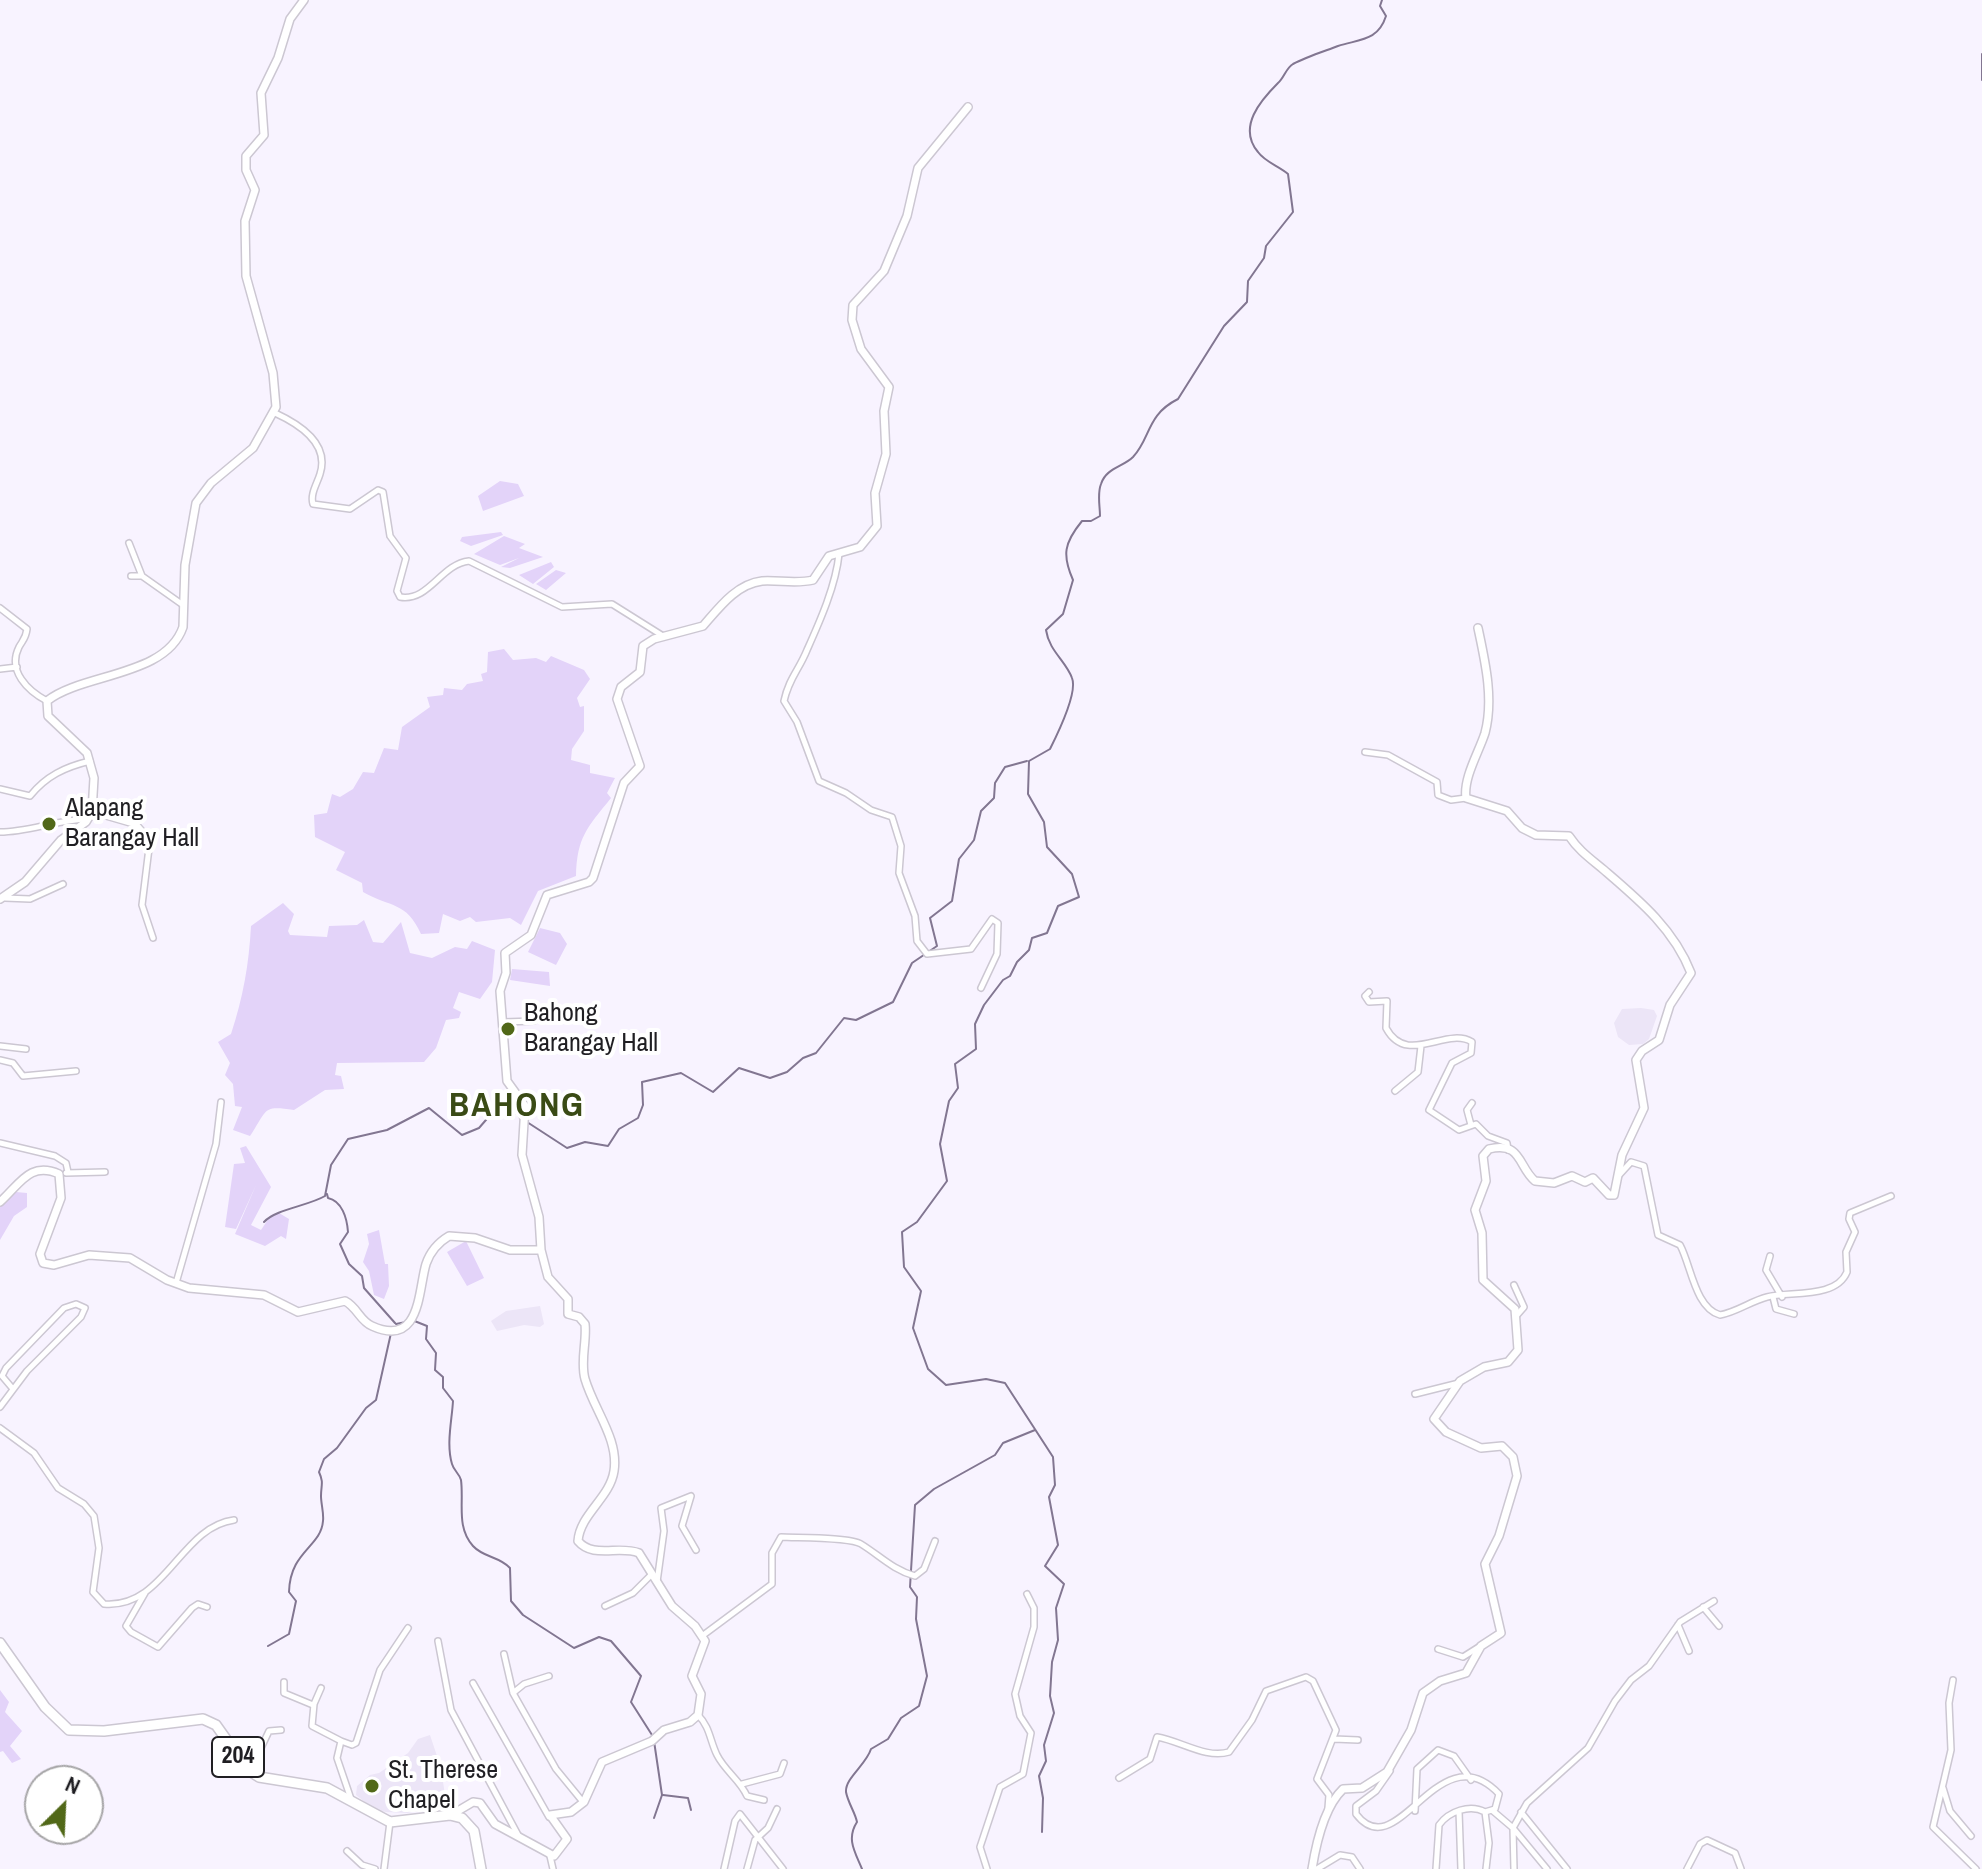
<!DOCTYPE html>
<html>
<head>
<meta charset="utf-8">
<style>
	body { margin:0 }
	#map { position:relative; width:1982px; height:1869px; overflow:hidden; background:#f8f3ff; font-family:"Archivo Narrow",sans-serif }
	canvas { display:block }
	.north { position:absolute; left:24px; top:1765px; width:80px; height:80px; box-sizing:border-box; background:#fff; border:2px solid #a6a5a7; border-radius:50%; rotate:24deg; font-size:22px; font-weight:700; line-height:32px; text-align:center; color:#201f23 }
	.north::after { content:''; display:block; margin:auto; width:28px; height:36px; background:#516818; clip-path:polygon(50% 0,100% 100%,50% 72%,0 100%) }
</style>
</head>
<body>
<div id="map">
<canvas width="1982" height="1869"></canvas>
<div class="north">N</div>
</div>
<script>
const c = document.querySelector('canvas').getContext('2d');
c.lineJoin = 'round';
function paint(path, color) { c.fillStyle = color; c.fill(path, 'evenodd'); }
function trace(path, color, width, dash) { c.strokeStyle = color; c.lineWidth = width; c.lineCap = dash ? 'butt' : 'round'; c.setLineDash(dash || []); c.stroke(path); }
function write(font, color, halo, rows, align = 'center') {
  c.font = font + ' "Archivo Narrow",sans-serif'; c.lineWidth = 8; c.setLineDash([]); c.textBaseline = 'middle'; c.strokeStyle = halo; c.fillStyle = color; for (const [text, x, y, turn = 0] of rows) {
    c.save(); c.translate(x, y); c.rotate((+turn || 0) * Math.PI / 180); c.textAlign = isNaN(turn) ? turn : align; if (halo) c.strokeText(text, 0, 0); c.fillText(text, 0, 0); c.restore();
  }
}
paint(new Path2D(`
	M1641,1008l13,2 3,6 -8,23 -6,5 -14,1 -11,-8 -4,-14 8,-14z
	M540,1306l4,18 -4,3 -16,-2 -27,6 -6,-10 15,-10z
	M430,1735l11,33 5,34 -3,4 -36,7 -21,-1 -11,-2 -19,-15 1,-9 13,-11 9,-2 29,-20 10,-14z`), '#ece5f7');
paint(new Path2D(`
	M500,481l18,3 6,12 -41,15 -5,-15z
	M501,532l2,3 -32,11 -11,-5 2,-4z
	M504,536l21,8 -6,4 24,9 -33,11 -9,-1 18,-9 -19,7 -26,-11z
	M551,562l3,5 -21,17 -14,-9z
	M556,570l10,3 -20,17 -10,-6z
	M504,649l9,11 23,-2 10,4 5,-6 33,14 6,9 -13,19 3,9 4,-1v25l-12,18 -1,11 19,5v8l25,5 -8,15 4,5c-24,30 -34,39 -35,78l-38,15 -17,34 -11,-7 -34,4 -6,-5 -10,4 -17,-7 -4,19 -18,1c-15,-33 -30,-26 -58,-42l-1,-9 -26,-13 9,-18 -30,-15 -1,-22 13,-2 5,-19 8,3 13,-8 10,-17 11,1 10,-25 14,2 4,-23 28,-20 -3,-10 16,-2 1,-7 18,2 5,-6 16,-3 -2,-7 6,-2 1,-20z
	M283,903l11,11 -6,17 2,4 37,2 2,-11 28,-1 7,-5 9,22 10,1 18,-21 9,31 22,5 23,-11 12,2 5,-8 23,9 -3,32 -12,17 -21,-7 -6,16 8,4 -2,6 -13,2 -10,28 -12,14 -87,1 -2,12 6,1 3,13 -19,1 -31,20c-32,-5 -26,-1 -44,26l-17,-6 9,-23 -7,-1 -2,-22 -8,-9 5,-12 -12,-21 13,-8c12,-36 18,-70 20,-108z
	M540,928l20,5 7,11 -11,21 -28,-13z
	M512,969l37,3 1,14 -40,-6z
	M246,1146l25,41 -20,38 10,5 10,-15 8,-2 10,6 -3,20 -5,-3 -16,10 -30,-12 21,-49 -20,44 -11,-2 9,-63 11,-1 -5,-15z
	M16,1192l11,1v14l-13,9 -14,24v-33z
	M379,1230l6,34h3l1,22 -5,13 -10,-4 -5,-24 -6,-9 6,-18 -2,-10z
	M466,1241l18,37 -17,8 -20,-34z
	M0,1690l9,12 -4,10 17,19 -12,15 11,13 -9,4 -9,-12 -3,1z`), '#e3d3f9');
trace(new Path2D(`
	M1982,54v26
	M527,1122l40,26 18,-6 23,4 11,-17 19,-11 5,-13 -1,-23 39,-9 32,19 26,-24 31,10 17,-6 16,-14 13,-5 28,-35 12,2 37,-18 19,-39 25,-17 -7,-28 22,-17 7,-42 15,-19 7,-29 13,-13 1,-15 10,-16 22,-6
	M327,1194l1,4c14,3 19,20 20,34l-8,12 9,20 13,12 2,12 31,35
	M264,1222c12,-13 44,-16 61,-26l6,-31 17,-26 39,-9 42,-22 33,27 17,-7 19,-22 14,3 9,10
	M412,1320l15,6 -1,13 10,14 -1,17 8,7v11l10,13c-1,19 -7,43 -1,63 2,7 7,9 9,16 3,23 -5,47 12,66 11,12 26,10 37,22l1,33 12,14 51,33 25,-11 12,4 30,35 -10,26 21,33
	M396,1324l10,-2
	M268,1646l21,-12 7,-33 -7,-9c1,-41 32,-45 34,-71 1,-8 -2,-17 -2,-25 0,-11 3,-13 -2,-24l5,-13 13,-11 29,-40 10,-8 15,-67
	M663,1795l25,3 3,12
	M654,1818l8,-23 -8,-54
	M1042,1832l1,-34 -4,-22 7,-15 -2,-16 10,-32 -4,-17 2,-34 6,-22 -2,-32 8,-24 -19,-18 13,-21 -9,-48 6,-12 -2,-28 -48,-74 -19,-4 -40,6 -18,-16 -15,-41 8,-37 -17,-24 -2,-35 15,-10 30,-41 -7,-37 9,-43 9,-13 -3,-24 21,-15 -1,-25 9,-19 19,-25 7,-4 7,-14 12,-12 3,-12 15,-5 11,-27 21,-9 -7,-23 -25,-27 -3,-25 -16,-28 1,-33 21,-12c7,-14 28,-56 22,-71 -6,-17 -23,-27 -26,-48l17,-16 10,-34c-11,-25 -9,-37 9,-59h9l9,-5c0,-10 -3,-22 1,-32 5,-16 22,-17 32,-27 18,-19 13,-42 45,-58l46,-73 23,-24 1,-21 16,-23 2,-12 27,-34 -5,-38c-9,-8 -23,-12 -30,-22 -21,-25 3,-52 20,-69 6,-5 8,-15 15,-19 13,-7 32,-13 45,-18 22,-7 40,-5 48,-30l-6,-10 2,-6
	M862,1869c-7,-17 -16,-30 -5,-47 -2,-10 -9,-19 -11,-30 -1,-14 20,-27 25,-43l17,-10 13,-21 18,-12 8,-30 -11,-57 1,-22 -7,-10 5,-82 19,-16 61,-34 8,-12 32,-13`), '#827691', 2);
const street = new Path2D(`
	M275,413c24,11 55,30 45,61 -3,10 -10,20 -7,30l37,5 28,-19 5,2 7,44 16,22 -9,33 3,6c29,5 41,-33 69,-36l93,46 50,-3 51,32
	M129,543l13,33 41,29
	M839,554c-3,31 -19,67 -32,96 -8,20 -18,28 -23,51l13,21 22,59 27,12 25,17 21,7 9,29 -2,27 16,43 2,25 10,13 44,-5 21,-30 6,4 -1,31 -16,34
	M131,576h11
	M0,608l27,21c-1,9 -4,11 -8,18 -12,24 9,44 28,54
	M0,669l17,-2
	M1365,752l23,3 49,27 1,13 13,5 15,-2
	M0,789l30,7c16,-20 35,-29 60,-35
	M92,812l45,13 13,15 -8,65 11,33
	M0,832c29,0 55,-12 88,-13
	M5,898l25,1 33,-15
	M1369,992l-4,4 4,6 18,-1 -1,27c21,39 60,-2 86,14l-1,11 -19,10 -23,47 30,20 17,-6 12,12 19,7 1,7
	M504,1022l30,-1
	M0,1046l26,3
	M0,1060l13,3 10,13 53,-5
	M1395,1091l23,-19 3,-26
	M1471,1125l-4,-15 5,-7
	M0,1143l55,13 11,7 2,9
	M66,1173l39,-1
	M1620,1174l11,-12 13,4 14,69 22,10c11,20 15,63 40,70 17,-3 31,-14 47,-18 23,-6 69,2 80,-25l-1,-20 9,-20 -6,-13 1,-6 41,-17
	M1770,1256l-4,14 16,27
	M176,1283l40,-139 5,-42
	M1514,1285l10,22 -7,8
	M1773,1297l3,12 18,5
	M1415,1394l44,-11
	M0,1407l27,-36 54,-54 4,-9 -9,-4 -12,4 -58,60 -4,8 11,13
	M0,1428l34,25 24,35 26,16 10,12 5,32 -6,44 11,12c61,5 76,-77 130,-84
	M657,1582l7,-51 -3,-23 30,-12 -9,30 14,24
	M145,1593l-19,33 5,6 27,15 34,-39 6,-4 9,3
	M605,1606l28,-13 19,-19
	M1703,1607l16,19
	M1678,1625l11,26
	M702,1636l70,-52v-31l9,-16c16,1 69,0 80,7 18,11 32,26 54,32l9,-7 11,-28
	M438,1641l13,69 67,125
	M1438,1649l25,8 19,-12
	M504,1654l9,39 43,76 27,33
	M1953,1680l-4,23 2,47 -18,77 43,42
	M284,1682v11l29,12
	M473,1683l76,134
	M321,1688l-7,16 -2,22 29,15 -4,17 14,41
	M513,1693l11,-9 25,-8
	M698,1715c12,12 12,26 19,40 8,16 23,25 30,41l17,4
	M1334,1739l24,1
	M341,1741l11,4 4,-2 24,-73 28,-42
	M245,1765l16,-17 8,-17 12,-1
	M1390,1771l-14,20 -20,15v8c42,55 82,-84 143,-20l-4,15 -10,3
	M1119,1778l31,-19 7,-22c24,4 49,22 72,15l23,-32 14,-29 40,-14 7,4 23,49 -19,49 12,16 -1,13
	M742,1784l38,-10 4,-11
	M1943,1788l7,23 21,25
	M1415,1811l2,-42 21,-19 16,6 17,24
	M1459,1811l2,58
	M1493,1811l20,17 34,41
	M1521,1812l46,57
	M347,1851l15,14 13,4
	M550,1856l3,13
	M384,1869l6,-47
	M724,1869l11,-48 5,-7 43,55
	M747,1869l8,-29 13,-12 9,-19
	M987,1869l-7,-22 20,-60 23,-13 8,-41 -11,-17 -5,-22 19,-67v-19l-7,-14
	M1317,1869l23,-14 12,2 8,12
	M1436,1869l3,-44c10,-14 31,-21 46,-13l4,31 -3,26
	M1514,1869l-1,-41 14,-25 61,-55 27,-47 16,-21 18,-14 31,-44 34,-21
	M1687,1869l13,-25 7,-4 28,13 6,16`);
const secondary = new Path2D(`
	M0,899l25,-17 36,-42 25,-18 6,-10 2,-34 -7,-25 -39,-37 -1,-15c35,-28 119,-24 136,-74l2,-62 11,-62 15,-20 42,-35 23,-41 -3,-34 -27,-97 -1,-55 10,-31 -9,-20v-14l18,-21 -3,-42 17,-35 12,-39 14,-19
	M0,1202c20,-18 30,-41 59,-28l2,24 -21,56 3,9 11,2 35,-10 41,3 37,22 22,8 75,7 34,17 47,-11c12,6 15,20 27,25 49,22 46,-35 54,-62 4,-12 13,-22 23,-28l26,2 35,12h31
	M451,1815l22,-13 7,1 15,21 59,32 13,-17 -17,-24 21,-3 13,-10 18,-40 50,-21 12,-11 26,-8 8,-7 3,-21 -9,-18 13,-35 -10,-15 -23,-20 -33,-53c-20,-8 -46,6 -61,-12 2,-27 32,-43 36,-70 5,-32 -20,-61 -29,-92 -5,-18 2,-37 0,-55l-6,-7 -11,-3v-15l-20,-22 -7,-27 -2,-33 -17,-62 3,-49 -18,-25 -7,-90 6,-18 -1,-20 26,-18 16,-40 42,-13 4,-4 31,-95 16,-17 -23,-67 4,-12 19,-15 3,-26 11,-7 49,-13c15,-17 33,-42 59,-45 17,-1 35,3 51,-1l16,-24 31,-9 17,-21 -2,-33 11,-39 -2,-43 5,-24 -28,-38 -9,-29 1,-15 31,-34 23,-55 11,-48 50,-61
	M1312,1869c4,-25 12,-62 31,-80l19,-1 25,-16 24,-42 12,-37 17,-12 26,-8 15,-27 20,-13 -16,-69 14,-28 18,-60 -4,-19 -11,-11 -21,2 -35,-16 -12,-13 26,-38 24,-14 24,-5 10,-12 -3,-41 -32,-29 -1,-47 -7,-23 11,-29 -3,-25 6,-7c33,-8 29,18 46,32l19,2 18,-7 13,6 8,-4 16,17h5l8,-40 22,-47 -8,-48 6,-9 17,-11 11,-35 21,-32c-17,-44 -52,-73 -87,-103 -13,-11 -25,-19 -35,-34l-33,-1 -14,-7 -15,-17 -41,-13c-3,-20 13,-46 19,-65 9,-34 0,-72 -7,-105`);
const highway = new Path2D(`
	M0,1643l45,64 24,23 35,1 99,-12 13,6 32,45 11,7 68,11 63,34 60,-7 12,3 12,13 7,38`);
trace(street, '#ccc7d2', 8);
trace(secondary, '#ccc7d2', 10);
trace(highway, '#ccc7d2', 12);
trace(street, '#fff', 5);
trace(secondary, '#fff', 7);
trace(highway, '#fff', 9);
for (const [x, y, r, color] of [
	[49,824,8,"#516818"],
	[508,1029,8,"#516818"],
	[372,1786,8,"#516818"]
]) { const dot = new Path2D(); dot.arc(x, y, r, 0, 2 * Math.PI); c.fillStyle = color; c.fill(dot); trace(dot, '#fff', 3); }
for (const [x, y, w] of [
	[238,1757,52]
]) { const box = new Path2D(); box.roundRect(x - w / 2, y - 20, w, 40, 6); c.fillStyle = '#fff'; c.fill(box); trace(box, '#201f23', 2); }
write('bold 24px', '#201f23', null, [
	["204",238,1757]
]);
write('26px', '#201f23', '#fff', [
	["Alapang",65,809],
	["Barangay Hall",65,839],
	["Bahong",524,1014],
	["Barangay Hall",524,1044],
	["St. Therese",388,1771],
	["Chapel",388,1801]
], 'left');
c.letterSpacing = '2px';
write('bold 34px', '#3a4b15', '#fff', [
	["BAHONG",517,1107]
]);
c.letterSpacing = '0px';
</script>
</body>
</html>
